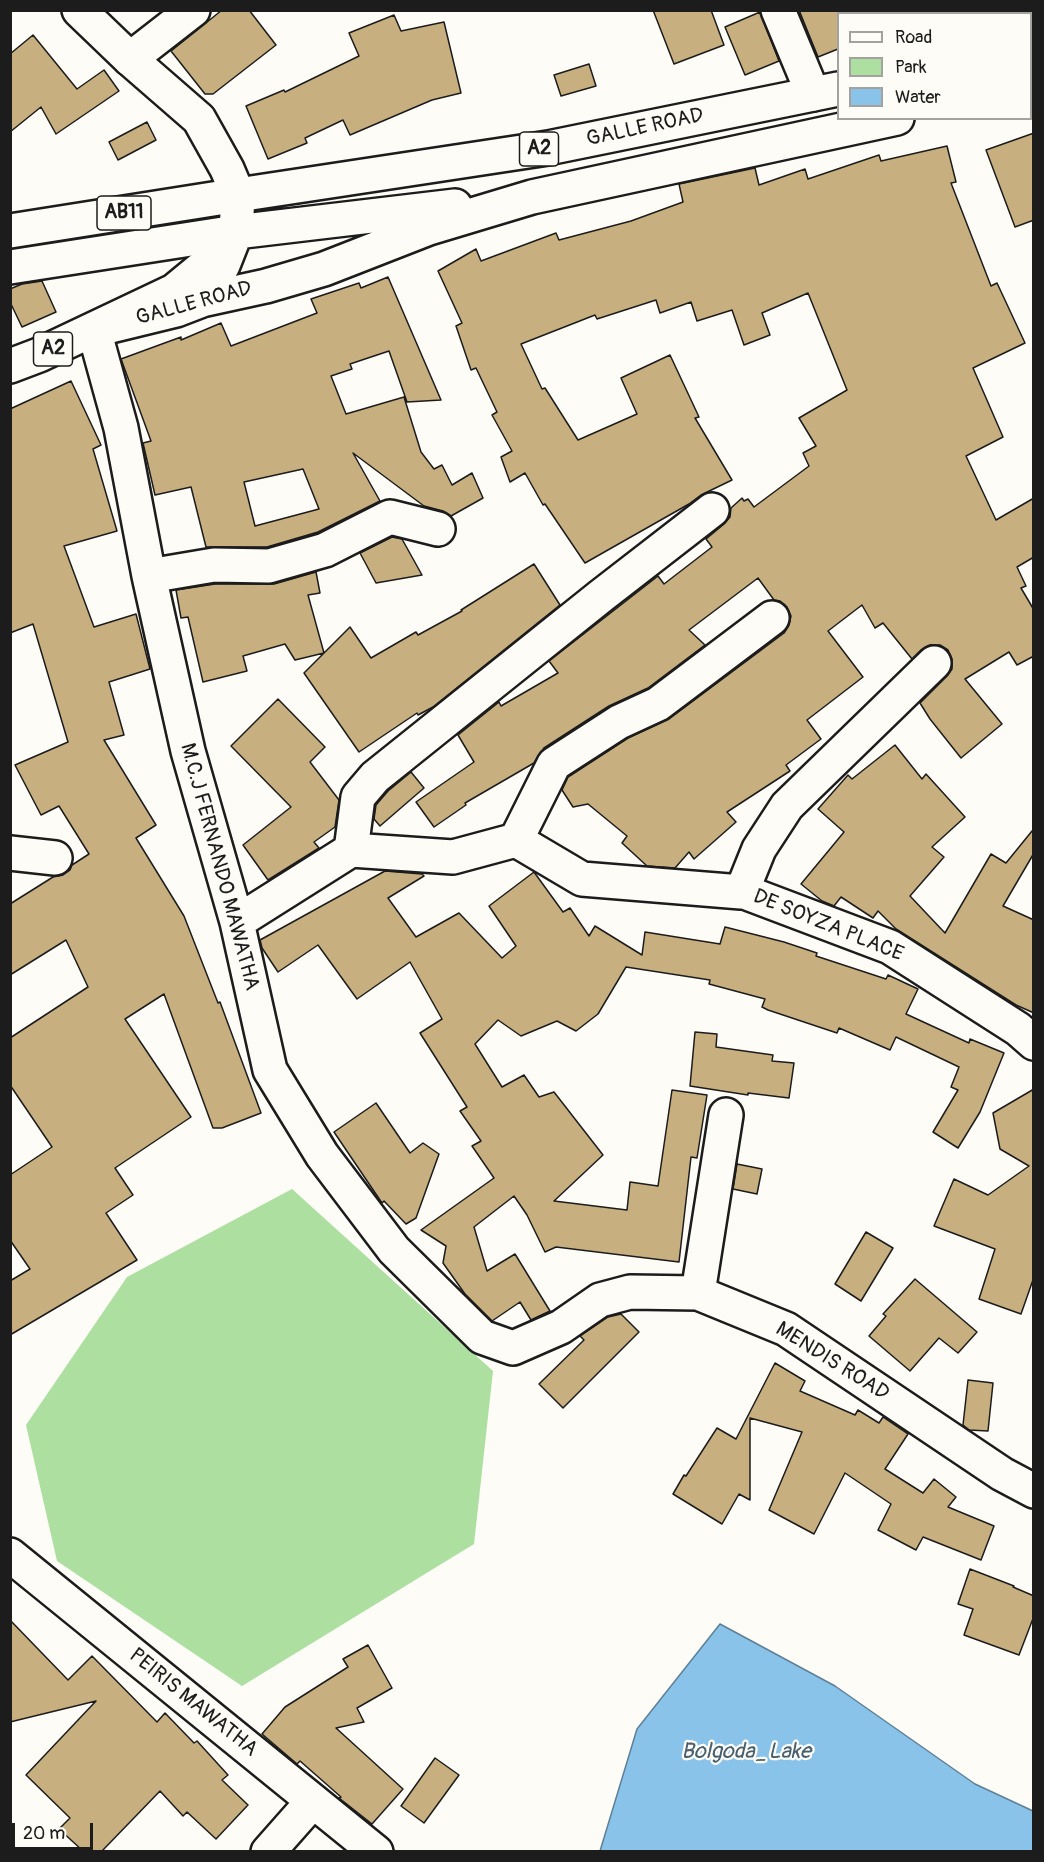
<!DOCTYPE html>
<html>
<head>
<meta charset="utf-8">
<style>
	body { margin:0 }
	#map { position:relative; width:1044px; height:1862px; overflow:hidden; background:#fdfcf7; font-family:Pangolin,sans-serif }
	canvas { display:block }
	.frame { position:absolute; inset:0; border:12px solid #1c1c1c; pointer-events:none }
	.legend { position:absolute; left:837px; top:12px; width:195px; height:108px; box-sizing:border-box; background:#fdfcf7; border:2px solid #a3a29f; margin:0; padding:8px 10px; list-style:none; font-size:18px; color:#1c1c1c }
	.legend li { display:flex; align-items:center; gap:12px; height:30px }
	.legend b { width:30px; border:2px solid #a3a29f }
	.scale { position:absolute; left:12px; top:1823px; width:81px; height:27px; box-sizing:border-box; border:3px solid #1c1c1c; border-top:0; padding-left:8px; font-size:18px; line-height:21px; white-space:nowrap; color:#1c1c1c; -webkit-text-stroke:4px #fdfcf7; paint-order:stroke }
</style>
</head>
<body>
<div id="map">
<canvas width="1044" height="1862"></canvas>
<div class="frame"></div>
<ul class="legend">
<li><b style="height:8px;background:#fdfcf7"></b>Road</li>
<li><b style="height:16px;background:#addfa0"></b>Park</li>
<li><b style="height:16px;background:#8ac3e9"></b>Water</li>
</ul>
<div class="scale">20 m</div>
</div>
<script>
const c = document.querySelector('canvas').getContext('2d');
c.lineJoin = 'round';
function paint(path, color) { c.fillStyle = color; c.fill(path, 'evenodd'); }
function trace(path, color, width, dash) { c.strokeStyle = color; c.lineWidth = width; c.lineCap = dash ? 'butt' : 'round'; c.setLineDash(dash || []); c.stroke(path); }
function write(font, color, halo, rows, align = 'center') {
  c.font = font + ' Pangolin,sans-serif'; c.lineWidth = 4.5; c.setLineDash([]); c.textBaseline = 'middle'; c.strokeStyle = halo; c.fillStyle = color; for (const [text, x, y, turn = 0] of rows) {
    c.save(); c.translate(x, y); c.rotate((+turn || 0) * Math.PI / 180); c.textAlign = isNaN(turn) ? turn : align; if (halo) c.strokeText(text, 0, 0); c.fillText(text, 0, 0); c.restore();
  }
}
paint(new Path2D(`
	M292,1189l201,182 -19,173 -232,142 -185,-125 -31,-136 101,-148z`), '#addfa0');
const water = new Path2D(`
	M720,1624l115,62 140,98 58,27v40h-433l37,-122z`);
paint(water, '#8ac3e9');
trace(water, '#5e8097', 1.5);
const building = new Path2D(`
	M222,10h27l27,35 -63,49h-8l-34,-43z
	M653,10h58l13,35 -50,19z
	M799,10h39v39l-20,8z
	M760,12l19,49 -34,14 -20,-48z
	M394,15l7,16 43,-9 17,71 -29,7 -82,35 -7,-15 -38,18 2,5 -39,16 -22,-53 38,-16 1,2 74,-36 -10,-23z
	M33,35l44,54 27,-19 15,21 -63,43 -15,-27 -31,25v-78z
	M589,64l7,22 -35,10 -7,-21z
	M147,122l9,18 -38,20 -9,-18z
	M1034,133v87l-19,7 -29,-77z
	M947,146l9,36 -5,1 40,103 6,-3 28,60 -52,25 30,69 -37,19 30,64 38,-22v59l-17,10 9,19 -5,2 13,22v46l-17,9 -8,-13 -44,27 37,45 -41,34 -31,-39 -10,-16 27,-27 5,-7v-10l-4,-9 -8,-5h-10l-9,5 -9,9 -29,-36 -8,5 -13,-23 -34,26 35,46 -56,43 14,19 -35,26 4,6 -63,41 9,10 -42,37 -5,-7 -14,16 -28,-2 -25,-23 5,-7 -39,-32 -15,3 -11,-17 6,-13 60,-39 41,-19 115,-86 5,-8 2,-9 -4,-9 -7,-6 -6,-1 -16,-22 -69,52 16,15 -57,43 -39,18 -65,42 -10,15 -69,40 1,2 -32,22 -18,-25 58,-40 -16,-27 41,-33 2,4 57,-33 -9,-12 109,-85 6,8 48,-37 -6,-8 18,-15 6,-7 1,-9 11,-10 2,3 4,-2 6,8 55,-41 -6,-13 13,-7 -17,-28 48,-28 -39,-97 -46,20 8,22 -26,10 -12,-35 -35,11 -6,-19 -31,11 -4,-13 -59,19 -2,-4 -74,29 21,45 3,-1 33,52 59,-26 -16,-36 49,-23 29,62 -4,1 37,62 -31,15 -12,9 -104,59 -40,-59 -2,1 -18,-32 -15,9 -9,-25 11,-6 -20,-36 5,-3 -21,-44 -5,2 -15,-44 6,-3 -24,-52 38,-22 5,12 75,-28 3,7 72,-19 52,-19 -4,-18 76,-16 4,17 46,-16 3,10 71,-24 2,6z
	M388,277l53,123 -34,2 -18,-51 -39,13 2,5 -21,7 15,38 58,-17 17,55 13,17 8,-4 10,20 20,-12 11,25 -32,18 -8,-5 -19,-5 -71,-53 27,48 -62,31 -51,15h-61l-15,-60 -36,8 -12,-52 8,-2 -30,-82 60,-22v3l40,-17 10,23 86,-33 -6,-14 48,-16 2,5zM303,469l16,40 -64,17 -11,-44z
	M42,281l14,31 -34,15 -12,-25v-13l12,-5z
	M71,381l30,64 -8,4 24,82 -53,15 30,81 42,-13 14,55 -41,13 15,53 -20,5 52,85 -20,13 48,78 34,87 2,-1 41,111 -39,15h-9l-49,-134 -39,25 66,98 -76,51 18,27 -27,18 31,47 -127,75v-54l20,-12 -20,-29v-65l42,-28 -42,-62v-47l78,-51 -22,-47 -56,35v-71l43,-27 10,-2 7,-5 2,-5 17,-11 -30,-48 -18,9 -26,-50 53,-23 -35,-118 -23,9v-224z
	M392,537l10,2 20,36 -46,8 -16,-30z
	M534,564l26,41 -127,102 -15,8 -1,-2 -58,39 -55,-79 46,-46 21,31 45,-26 2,3 44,-24 -1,-1z
	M316,572l4,21 -12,2 16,58 -29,7 -10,-16 -42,12 4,15 -44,11 -15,-65 -7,1 -5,-28 39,-6h59z
	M278,699l47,48 -15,15 29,38 -4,27 -21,15 5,6 -51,32 -25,-35 48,-38 -60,-61z
	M895,745l27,34 4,-5 39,43 -33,30 12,10 -34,39 35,37 46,-79 15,9 26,-32 2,1v21l-31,53 31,14v93l-18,-8 -120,-76 -18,-18 -5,7 -32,-21 -7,9 -12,-5 -21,-17 43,-52 -26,-23 30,-34 4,4z
	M411,772l13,16 -44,38 -6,-7 2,-14 12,-14z
	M385,871l37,3 2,2 -36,22 28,39 43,-24 43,45 14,-12 -27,-40 45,-34 29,40 7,-4 19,28 6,-10 47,29 3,-23 75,12 5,-17 59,15 33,11 -1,3 70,23 2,-4 30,14 -12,25 63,29 1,-4 34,14 -24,59 -22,36 -25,-16 25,-42 -7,-3 8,-20 -63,-30 -6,13 -51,-22 -2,5 -69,-23 -6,-3 3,-8 -56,-15 1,-4 -84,-13 -28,47 -22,17 -19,-10 -36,15 -23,-16 -23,24 27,43 22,-12 15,22 15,-5 49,63 -49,46 73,9 3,-28 28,4 14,-96 35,5 -10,63 -6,-1 -12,105 -123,-15 -11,5 -18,-37 -13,-19 -40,31 13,44 28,-17 35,57 -19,9 -11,-18 -28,19 -27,-27 -22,-31 3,-17 -25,-16 73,-52 -22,-32 9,-5 -21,-30 7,-4 -47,-74 22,-14 -32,-57 -53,37 -39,-54 -40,27 -16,-24 -2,-8z
	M695,1032l22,2 -1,13 57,8 -1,6 22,2 -5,35 -41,-5v2l-58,-9z
	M1034,1089v188l-13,37 -42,-15 16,-50 -61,-23 20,-47 34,16 41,-29 -29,-17 -7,-36z
	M376,1103l34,50 13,-10 16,11 -23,64 -10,6 -22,-23 -2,2 -48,-71z
	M737,1164l25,5 -5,25 -24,-5z
	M866,1232l27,16 -32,53 -26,-17z
	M915,1279l62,53 -19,21 -19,-15 -29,33 -41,-35 17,-20 -3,-2z
	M621,1314l18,18 -76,76 -24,-24 45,-44 -4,-4 28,-19z
	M775,1363l30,18 -5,10 55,24 3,-5 21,13 4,-6 25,17 -23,35 38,24 11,-14 22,18 -8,10 46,19 -13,34 -58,-23 -7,13 -38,-20 13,-26 -46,-31 -31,61 -45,-24 33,-78 -52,-14v82l-11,-6 -17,30 -49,-30 11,-19 2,1 31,-48 19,11z
	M968,1380l25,3 -5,48 -19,-1 -6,-5z
	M970,1569l44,17 -1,1 21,9v20l-15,39 -55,-20 9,-26 -15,-5z
	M10,1620l58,60 24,-24 65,66 8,-9 29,30 3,-2 31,34 -6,5 26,25 -32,34 -29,-27 -4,4 -23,-25 -58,60h-19l-24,-22 11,-11 -44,-43 70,-74 -86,21z
	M368,1645l24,43 -35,20 7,14 -28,6 67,61 -31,35 -33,-26 2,-1 -41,-36 -3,3 -35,-30 23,-27 63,-40 -5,-8z
	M435,1758l24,17 -35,48 -23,-17z`);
paint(building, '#c7af7f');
trace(building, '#1c1c1c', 1.5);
const minor = new Path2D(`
	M778,10l35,84
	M130,59l63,-49
	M94,330l27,98 28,148 39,175 49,171 33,148 52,85 72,95 88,87 31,11 48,-21 39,-27 30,-8 68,1 88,36 216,145 32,17
	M149,576l65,-11 55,1 56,-16 65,-33 48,12
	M516,840l38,-76 65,-42 39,-18 114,-86
	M351,850l7,-53 17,-20 226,-181 111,-86
	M10,853l45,5
	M742,891l17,-42 28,-43 147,-143
	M237,922l114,-72 102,7 63,-17 66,39 159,13 1,-1 148,56 128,82 16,14
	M698,1293l28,-178
	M10,1555l366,297
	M268,1852l45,-51`);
const tertiary = new Path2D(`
	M79,10l51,49 69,60 28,50 11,26`);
const primary = new Path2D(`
	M10,231l228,-36
	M10,267l226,-35`);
const trunk = new Path2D(`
	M1030,49h4
	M1030,90l4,-1
	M202,300l21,-35 13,-33 2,-37 310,-47 290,-59
	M94,330l82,-20 26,-10 64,-14 58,-17 105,-41 103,-31 365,-79
	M10,366l29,-11 135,-64 34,-28 28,-31 219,-26`);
trace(minor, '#1c1c1c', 38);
trace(tertiary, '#1c1c1c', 38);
trace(primary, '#1c1c1c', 38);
trace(trunk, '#1c1c1c', 38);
trace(minor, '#fdfcf7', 33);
trace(tertiary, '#fdfcf7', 33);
trace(primary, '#fdfcf7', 33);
trace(trunk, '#fdfcf7', 33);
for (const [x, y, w] of [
	[539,149,39],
	[124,213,54],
	[53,349,39]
]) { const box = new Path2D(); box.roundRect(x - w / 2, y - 17, w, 34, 4.5); c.fillStyle = '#fdfcf7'; c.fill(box); trace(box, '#1c1c1c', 1.5); }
write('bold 20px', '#1c1c1c', null, [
	["A2",539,149],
	["AB11",124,213],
	["A2",53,349]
]);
write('21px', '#1c1c1c', '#fdfcf7', [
	["GALLE ROAD",645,128,-12],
	["GALLE ROAD",194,304,-15],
	["M.C.J FERNANDO MAWATHA",219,867,75],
	["DE SOYZA PLACE",828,926,22],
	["MENDIS ROAD",832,1362,32],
	["PEIRIS MAWATHA",193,1703,39]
]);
write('italic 22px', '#485f6e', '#fdfcf7', [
	["Bolgoda_Lake",746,1752]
]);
</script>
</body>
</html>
